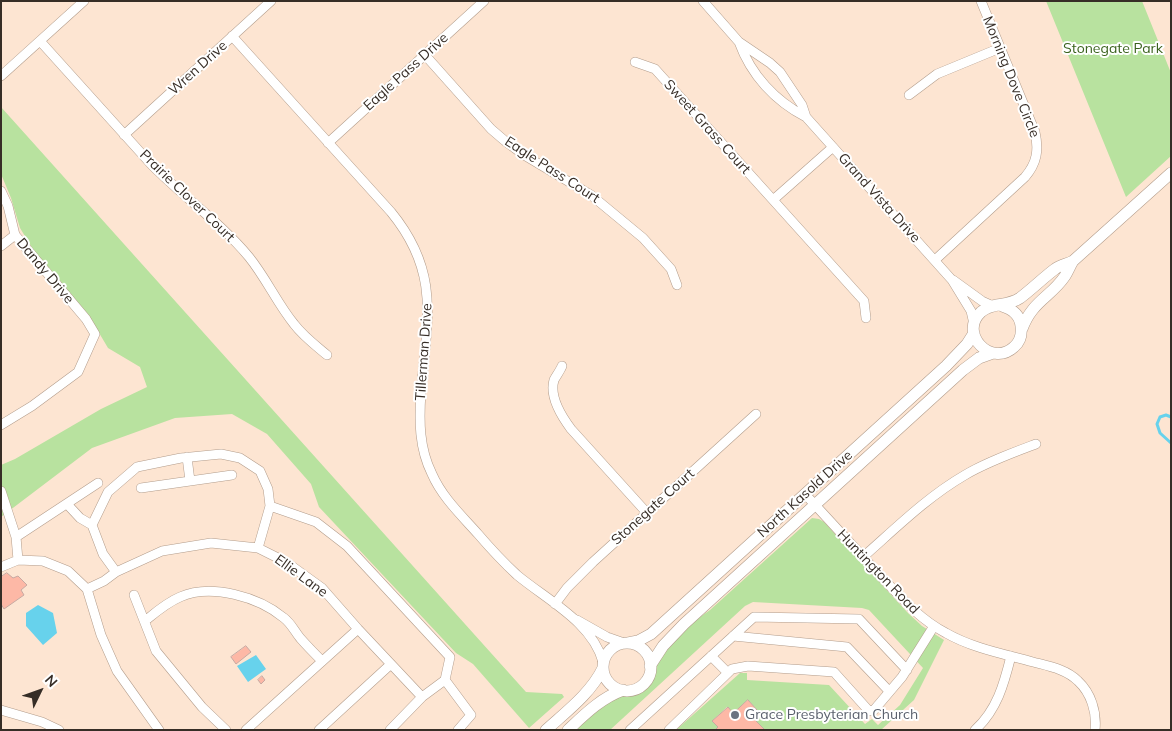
<!DOCTYPE html>
<html>
<head>
<meta charset="utf-8">
<style>
	body { margin:0 }
	#map { position:relative; width:1172px; height:731px; overflow:hidden; background:#fde5d2; font-family:Mulish,sans-serif }
	canvas { display:block }
	.frame { position:absolute; inset:0; border:2px solid #362d26; pointer-events:none }
	.north { position:absolute; left:15px; top:666px; width:50px; height:50px; -webkit-text-stroke:4px #fff; paint-order:stroke; rotate:48deg; font-size:14px; font-weight:700; line-height:20px; text-align:center; color:#362d26 }
	.north::after { content:''; display:block; margin:auto; width:18px; height:22px; background:#362d26; clip-path:polygon(50% 0,100% 100%,50% 72%,0 100%) }
</style>
</head>
<body>
<div id="map">
<canvas width="1172" height="731"></canvas>
<div class="frame"></div>
<div class="north">N</div>
</div>
<script>
const c = document.querySelector('canvas').getContext('2d');
c.lineJoin = 'round';
function paint(path, color) { c.fillStyle = color; c.fill(path, 'evenodd'); }
function trace(path, color, width, dash) { c.strokeStyle = color; c.lineWidth = width; c.lineCap = dash ? 'butt' : 'round'; c.setLineDash(dash || []); c.stroke(path); }
function write(font, color, halo, rows, align = 'center') {
  c.font = font + ' Mulish,sans-serif'; c.lineWidth = 4; c.setLineDash([]); c.textBaseline = 'middle'; c.strokeStyle = halo; c.fillStyle = color; for (const [text, x, y, turn = 0] of rows) {
    c.save(); c.translate(x, y); c.rotate((+turn || 0) * Math.PI / 180); c.textAlign = isNaN(turn) ? turn : align; if (halo) c.strokeText(text, 0, 0); c.fillText(text, 0, 0); c.restore();
  }
}
paint(new Path2D(`
	M1046,1h96l29,72v83l-45,41z
	M1,107l525,585 36,2 2,3 -35,31 -56,-64 -17,-11 -137,-146 -8,-23 -44,-50 -35,-20 -57,4 -83,30 -91,69v-52l14,-6 86,-50 46,-22 -7,-20 -32,-19 -13,-22 -61,-75 -14,-23 -9,-30 -10,-24z
	M812,518l7,1 5,3 84,91 14,13 22,14 -30,60 -33,30h-116l-14,-14 6,-6 -9,-10 -15,13 -6,-6 -15,14 6,6 -3,3h-39l64,-57h7v7l82,5 36,39 7,-5 6,6 22,-20 23,-37 -54,-58 -7,-2 -109,-6 -8,4 -135,124h-35l13,-13 29,-20 20,-3 10,-6 6,-9 5,-22 32,-33 20,-14z`), '#b8e29f');
paint(new Path2D(`
	M38,605l15,8 4,20 -14,12 -17,-19v-13z
	M256,655l10,14 -18,13 -11,-16z`), '#67d2ec');
trace(new Path2D(`
	M1171,417l-5,-2 -6,2 -3,7 3,9 11,10`), '#67d2ec', 3);
const building = new Path2D(`
	M7,573l6,5 5,-2 9,9 -6,5 3,5 -20,14 -3,-5v-27z
	M246,646l5,6 -15,12 -5,-7z
	M262,676l3,4 -4,4 -3,-4z
	M748,700l9,10 -6,6 14,14h-50l3,-3 -6,-6 16,-14 5,6z`);
paint(building, '#fdb8a6');
trace(building, '#c6a9a2', 1);
const minor = new Path2D(`
	M703,1l36,41 31,21 10,9 22,33 4,12
	M232,36l159,176c50,61 36,108 30,180 -2,29 -2,56 11,82 10,23 29,41 46,60 12,14 25,28 39,41 30,25 75,47 86,87
	M40,41l110,122c32,33 70,59 99,94 17,21 28,46 45,67 9,12 21,21 33,31
	M739,42c12,33 36,59 67,75l146,163 19,31 3,13
	M425,55l66,74 14,12 19,14 67,40 52,43 28,31 6,16
	M635,62l20,7 209,232 2,17
	M1,76l83,-75
	M909,95l28,-21 63,-26
	M124,135l147,-134
	M328,143l156,-142
	M1,191l7,15 7,29 71,84 9,15 -17,38 -46,34 -31,19
	M773,200l60,-53
	M1,246l14,-11
	M935,260l90,-83c12,-14 14,-27 10,-45l-54,-131
	M953,280l29,21 11,5
	M562,366c-2,5 -6,10 -8,14 -5,17 8,37 17,49l76,84
	M187,457l3,24
	M141,488l91,-13
	M1,491l15,46 2,23
	M805,494c23,25 47,51 70,76 22,23 42,48 71,63 26,15 58,21 87,29 15,4 33,7 45,19 13,12 19,31 17,49
	M67,504l13,14 12,7
	M270,506l46,16 31,24 103,111 -5,23
	M16,537l82,-54
	M863,557c33,-29 64,-60 102,-82 22,-13 47,-22 71,-31
	M1,567l17,-7 25,1 25,10 19,18 14,46 16,36 42,59
	M116,572l-13,-18 -11,-29 16,-33 29,-25 44,-9 40,-4 19,4 20,13 8,18 2,17 -12,42
	M87,589l17,-8 12,-9 46,-21 49,-8 47,5 28,14 36,26 36,41 64,68
	M134,595l22,56 46,56 24,23
	M555,604l12,-16 26,-26 163,-148
	M577,620l30,17 17,6
	M145,621c11,-9 21,-18 35,-24 31,-14 79,0 104,21 7,5 11,14 17,21 7,8 14,15 21,22
	M733,636l114,11 42,44
	M711,656l17,17
	M1,710l41,12 17,8
	M246,730l112,-101
	M319,730l72,-66
	M390,730l32,-33 23,-17 26,35 -13,15
	M630,730l124,-113 105,2 48,51
	M669,730l63,-61 16,-3 86,6 35,39 5,-1 28,-33 32,-51
	M975,730c22,-20 29,-46 36,-74`);
const major = new Path2D(`
	M1002,306c10,3 18,9 19,20 1,8 -1,16 -7,21 -23,21 -56,-14 -33,-35 10,-10 26,-5 39,-14 12,-9 23,-20 35,-29 5,-4 12,-5 18,-8l98,-88
	M1022,329c10,-28 29,-32 43,-53 3,-5 5,-10 8,-15
	M628,643l10,-2 13,-7 295,-268 21,-22 7,-11
	M603 667a24 24 0 1 1 48 0a24 24 0 1 1-48 0Z
	M650,666l13,-20 21,-22 279,-254 16,-12 14,-5
	M546,730c21,-19 45,-37 57,-62
	M568,730c17,-16 33,-32 55,-40`);
trace(minor, '#b29c8b', 10);
trace(major, '#b29c8b', 12);
trace(minor, '#fff', 9);
trace(major, '#fff', 11);
for (const [x, y, r, color] of [
	[735,715,5,"#6b7280"]
]) { const dot = new Path2D(); dot.arc(x, y, r, 0, 2 * Math.PI); c.fillStyle = color; c.fill(dot); trace(dot, '#fff', 2); }
write('14px', '#3a621d', '#fff', [
	["Stonegate Park",1113,49]
]);
write('14px', '#362d26', '#fff', [
	["Wren Drive",198,68,-42],
	["Eagle Pass Drive",406,72,-42],
	["Morning Dove Circle",1011,77,68],
	["Sweet Grass Court",707,127,48],
	["Eagle Pass Court",552,170,33],
	["Prairie Clover Court",187,196,44],
	["Grand Vista Drive",879,198,48],
	["Dandy Drive",45,271,50],
	["Tillerman Drive",424,352,-86],
	["North Kasold Drive",805,494,-42],
	["Stonegate Court",653,507,-42],
	["Huntington Road",878,572,46],
	["Ellie Lane",301,576,36]
]);
write('14px', '#5b616d', '#fff', [
	["Grace Presbyterian Church",745,715]
], 'left');
</script>
</body>
</html>
